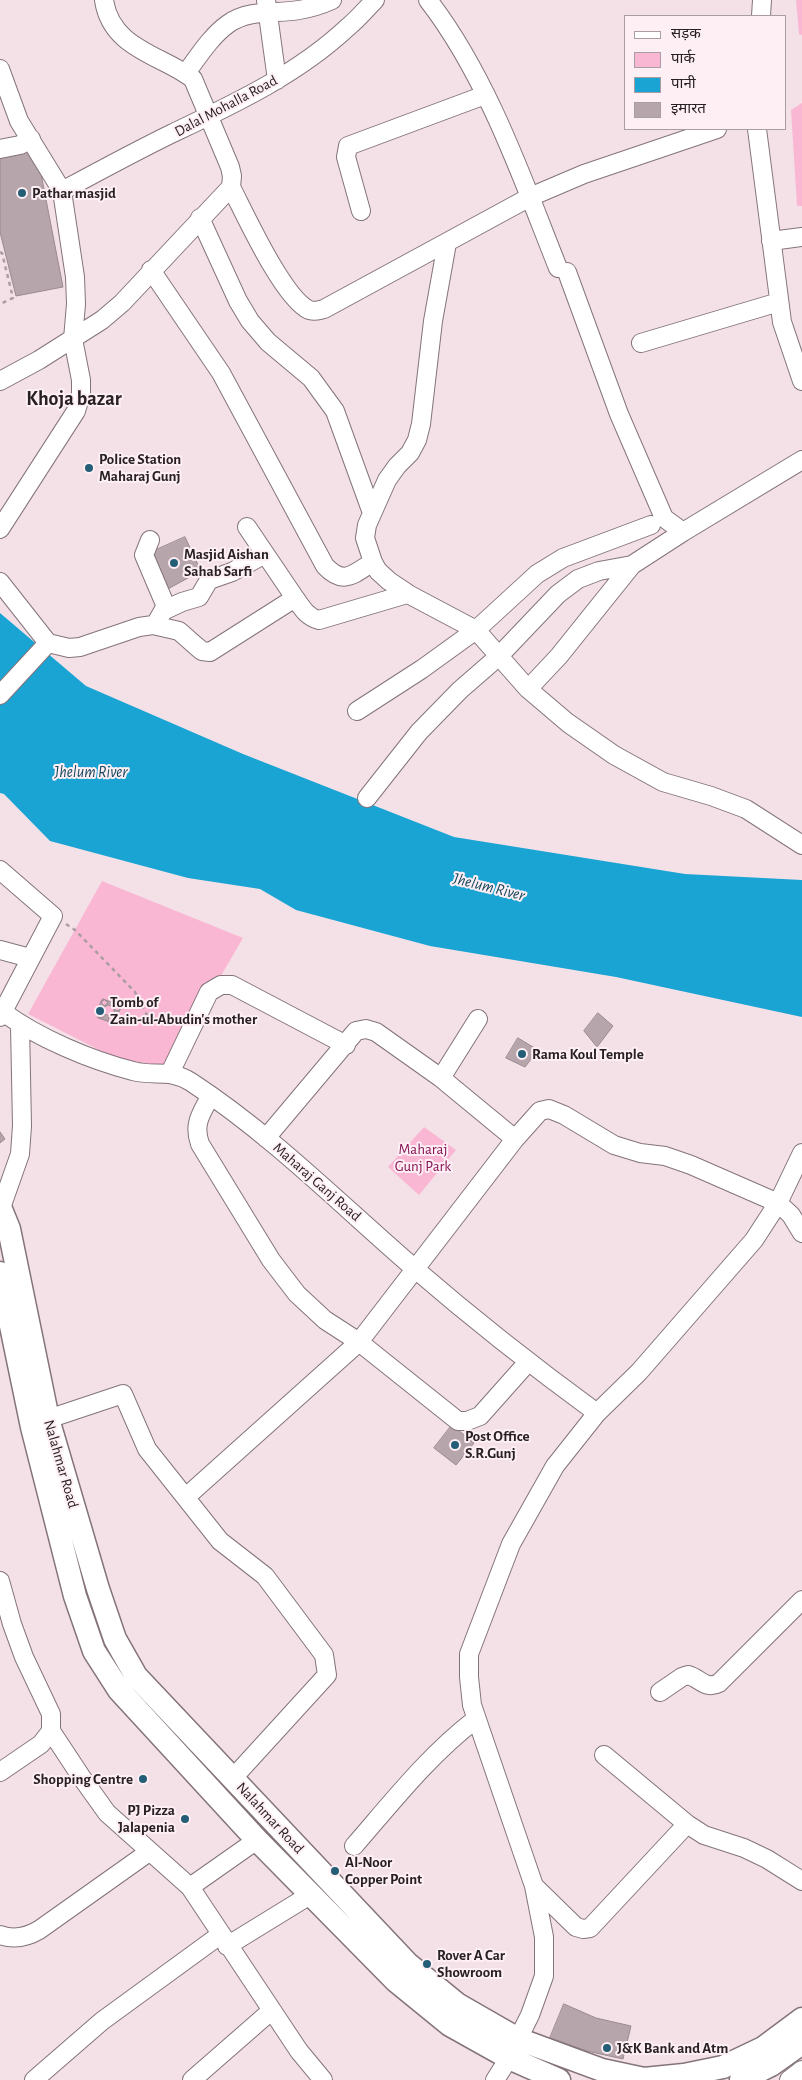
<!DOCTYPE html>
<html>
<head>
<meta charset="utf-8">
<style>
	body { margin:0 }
	#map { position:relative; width:802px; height:2080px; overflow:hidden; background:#f4e1e8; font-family:"Alegreya Sans","Noto Sans Devanagari",sans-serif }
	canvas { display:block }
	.legend { position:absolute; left:624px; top:15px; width:162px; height:115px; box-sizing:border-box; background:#feeff5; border:1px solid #a89da1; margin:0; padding:6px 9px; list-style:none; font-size:15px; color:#282123 }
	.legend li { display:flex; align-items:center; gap:10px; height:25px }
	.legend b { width:25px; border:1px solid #a89da1 }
</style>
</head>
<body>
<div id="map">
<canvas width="802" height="2080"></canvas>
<ul class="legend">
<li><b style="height:6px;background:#fff"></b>सड़क</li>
<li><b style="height:14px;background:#fab7d3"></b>पार्क</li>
<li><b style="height:14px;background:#1aa4d4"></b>पानी</li>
<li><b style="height:14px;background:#b7a5ac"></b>इमारत</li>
</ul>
</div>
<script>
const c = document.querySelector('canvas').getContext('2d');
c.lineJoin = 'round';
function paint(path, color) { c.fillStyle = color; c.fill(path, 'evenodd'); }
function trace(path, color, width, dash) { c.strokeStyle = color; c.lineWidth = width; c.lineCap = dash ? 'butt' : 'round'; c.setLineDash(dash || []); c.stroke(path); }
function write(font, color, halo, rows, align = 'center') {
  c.font = font + ' "Alegreya Sans",sans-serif'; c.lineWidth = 4; c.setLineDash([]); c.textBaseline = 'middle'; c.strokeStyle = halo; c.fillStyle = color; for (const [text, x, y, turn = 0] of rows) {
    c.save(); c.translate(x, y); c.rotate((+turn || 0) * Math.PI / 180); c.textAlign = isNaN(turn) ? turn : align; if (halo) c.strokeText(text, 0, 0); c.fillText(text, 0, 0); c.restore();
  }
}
paint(new Path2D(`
	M796,0h6v35l-3,-1z
	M802,103v103h-5l-6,-96z
	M102,881l141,57 -77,132 -31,-2 -107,-54z
	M424,1127l32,23 -37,45 -31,-28z`), '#fab7d3');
paint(new Path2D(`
	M0,613l86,73 157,68 211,83 231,37 117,6v137l-186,-40 -186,-31 -134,-36 -36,-21 -72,-11 -138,-37 -46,-47 -4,-1z`), '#1aa4d4');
const building = new Path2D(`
	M36,148l27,139 -47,9 -16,-64v-78z
	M185,537l16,34 -37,20 -17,-37z
	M103,999l19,7 -9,17 -15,-5 -1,-8zM105,1000l3,3 -4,3 -3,-4zM108,1005l6,2v6l-4,3 -6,-2v3l-4,1 -1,-5h5v-5zM116,1005l5,2 -2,4 -4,-1zM110,1016l4,2 -1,5 -5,-2z
	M598,1013l15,13 -16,21 -13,-16z
	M518,1038l20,12 -13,17 -19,-9z
	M0,1132l5,7 -5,4z
	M452,1425l22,18 -18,22 -22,-17z
	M564,2004l32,14 35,8 -8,33 -36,-8 -37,-13z`);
paint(building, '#b7a5ac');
trace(building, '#9b8990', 1);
const minor = new Path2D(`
	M266,0l11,80
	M428,0c59,76 95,180 130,268
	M761,16l1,-16
	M0,69l19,52 43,70 13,86 1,27 -3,35 8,41v14l-5,17 -76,118
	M186,73c12,-16 25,-37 42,-49 21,-15 47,-10 71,-14 12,-2 22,-5 33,-10
	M757,129l25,193 20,59
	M0,149l20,-4 11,-6
	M231,187c14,27 52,111 78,123 5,2 10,0 15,-1l206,-112 54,-23 133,-45
	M62,191c37,-20 74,-40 111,-58 61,-29 125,-59 175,-106 10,-8 18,-18 27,-27
	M361,211l-15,-54 2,-11 137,-51
	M200,218l38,83 12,20 18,21 43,36 24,33 37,102
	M771,241l31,-4
	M447,243l-14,78 -12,103 -4,16 -7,13 -13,13 -10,14 -20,45 -2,13 8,24 5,9 11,10 21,14 66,35 52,59 40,34 46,32 49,27 48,14 35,13 56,36
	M151,270l70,103 104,193c19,20 28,8 48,-4
	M567,272l52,142 45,104 19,14
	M641,343l138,-41
	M0,381l39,-21 63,-40 20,-17 109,-116 1,-11 -2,-9 -37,-88c-31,-24 -82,-30 -89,-79
	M247,527l48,71
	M150,540l-6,15 23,54
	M0,582l48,61 21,5 11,-1 59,-20 14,-2 26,6 17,15 6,5 8,1 85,-54c7,10 12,19 24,22l88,-26
	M155,625l8,-14 19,-9 17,-5 10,-17 23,-8 33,-18
	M528,689l31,-33 73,-91 51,-33 119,-72
	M0,695l48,-52
	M357,711l65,-42 54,-39 61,-56 26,-16 88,-33
	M367,798l52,-66 41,-42 38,-33 60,-63 20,-15 21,-8 33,-6
	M0,870l53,46 -53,101
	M0,950l30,8
	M3,1012c35,26 87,48 130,59 21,6 36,-3 58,11 81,53 150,123 223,186 59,51 120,99 183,145
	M170,1073l39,-81 12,-7h11l114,60
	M441,1078l37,-59
	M210,1097c-9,17 -17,27 -10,47l71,116 26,34 28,26 34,22 99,79h9l13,-5 48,-54
	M515,1139l25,-28 9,-2 15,6 50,30 26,8 25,3 26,9 87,38 13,12 11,18
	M1,1208l19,-54 2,-28 -2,-101
	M48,1419l75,-25 24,55 73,92 45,35 59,79 3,20 -94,103
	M186,1497l173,-155 156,-203 -74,-61 -65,-46 -10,-3 -10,2 -90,107
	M0,1581l12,43 12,33 27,57v17l31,47 25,35 83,74 67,-47
	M660,1692l22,-15 6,-2c12,3 17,15 31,8l83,-83
	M604,1755l83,69 17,11 40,13 23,11 35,22
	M0,1772l41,-28 10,-13
	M354,1846c39,-45 75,-91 122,-127
	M534,1886l42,41 7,2 7,-1 97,-104
	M190,1887l109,164 24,29
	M0,1935c14,5 27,2 39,-5l110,-78
	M227,1946l83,-51
	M518,2039l12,-24 14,-39v-39l-10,-51 -62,-181 -3,-28v-23l42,-110 44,-78 42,-53 42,-41 115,-132 24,-37 24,-50
	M34,2080l68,-59 118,-86
	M192,2080l79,-69
	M495,2080l14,-22
	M789,2080l13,-10`);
const major = new Path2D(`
	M0,1207l9,22 39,190 50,170 17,50 21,37 272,288 49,40 61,35 84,31 42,9 40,-4 39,-8 40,-19 39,-29
	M0,1273l32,154 43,169 19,55 25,39 138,150 139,141 54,44 59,33 50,22
	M741,2080l30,-15 31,-22`);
trace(minor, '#84747a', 20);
trace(major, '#84747a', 25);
trace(new Path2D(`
	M0,252l2,1 11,45 -13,6
	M66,924l9,6 60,62 12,23`), '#ac9da3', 2.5, [4, 4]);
trace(minor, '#fff', 18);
trace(major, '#fff', 22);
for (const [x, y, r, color] of [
	[22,193,5,"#235e76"],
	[89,468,5,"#235e76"],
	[174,563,5,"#235e76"],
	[100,1011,5,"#235e76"],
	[522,1054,5,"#235e76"],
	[455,1445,5,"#235e76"],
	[143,1779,5,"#235e76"],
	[185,1819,5,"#235e76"],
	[335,1871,5,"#235e76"],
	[427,1964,5,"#235e76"],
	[607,2048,5,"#235e76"]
]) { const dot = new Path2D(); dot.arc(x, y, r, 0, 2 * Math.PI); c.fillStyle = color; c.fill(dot); trace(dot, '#feeff5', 2); }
write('15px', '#282123', '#feeff5', [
	["Dalal Mohalla Road",226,106,-28],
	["Maharaj Ganj Road",317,1182,41],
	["Nalahmar Road",61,1464,74],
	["Nalahmar Road",270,1818,47]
]);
write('bold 15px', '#282123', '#feeff5', [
	["Pathar masjid",32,193],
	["Police Station",99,459],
	["Maharaj Gunj",99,476],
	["Masjid Aishan",184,554],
	["Sahab Sarfi",184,571],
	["Tomb of",110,1002],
	["Zain-ul-Abudin's mother",110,1019],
	["Rama Koul Temple",532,1054],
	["Post Office",465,1436],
	["S.R.Gunj",465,1453],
	["Shopping Centre",133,1779,"right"],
	["PJ Pizza",175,1810,"right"],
	["Jalapenia",175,1827,"right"],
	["Al-Noor",345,1862],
	["Copper Point",345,1879],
	["Rover A Car",437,1955],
	["Showroom",437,1972],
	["J&K Bank and Atm",617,2048]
], 'left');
write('15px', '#861455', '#feeff5', [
	["Maharaj",423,1149],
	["Gunj Park",423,1166]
]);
write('italic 16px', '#14475c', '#feeff5', [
	["Jhelum River",91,772],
	["Jhelum River",489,887,14]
]);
write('bold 20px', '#282123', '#feeff5', [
	["Khoja bazar",74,399]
]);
</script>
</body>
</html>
